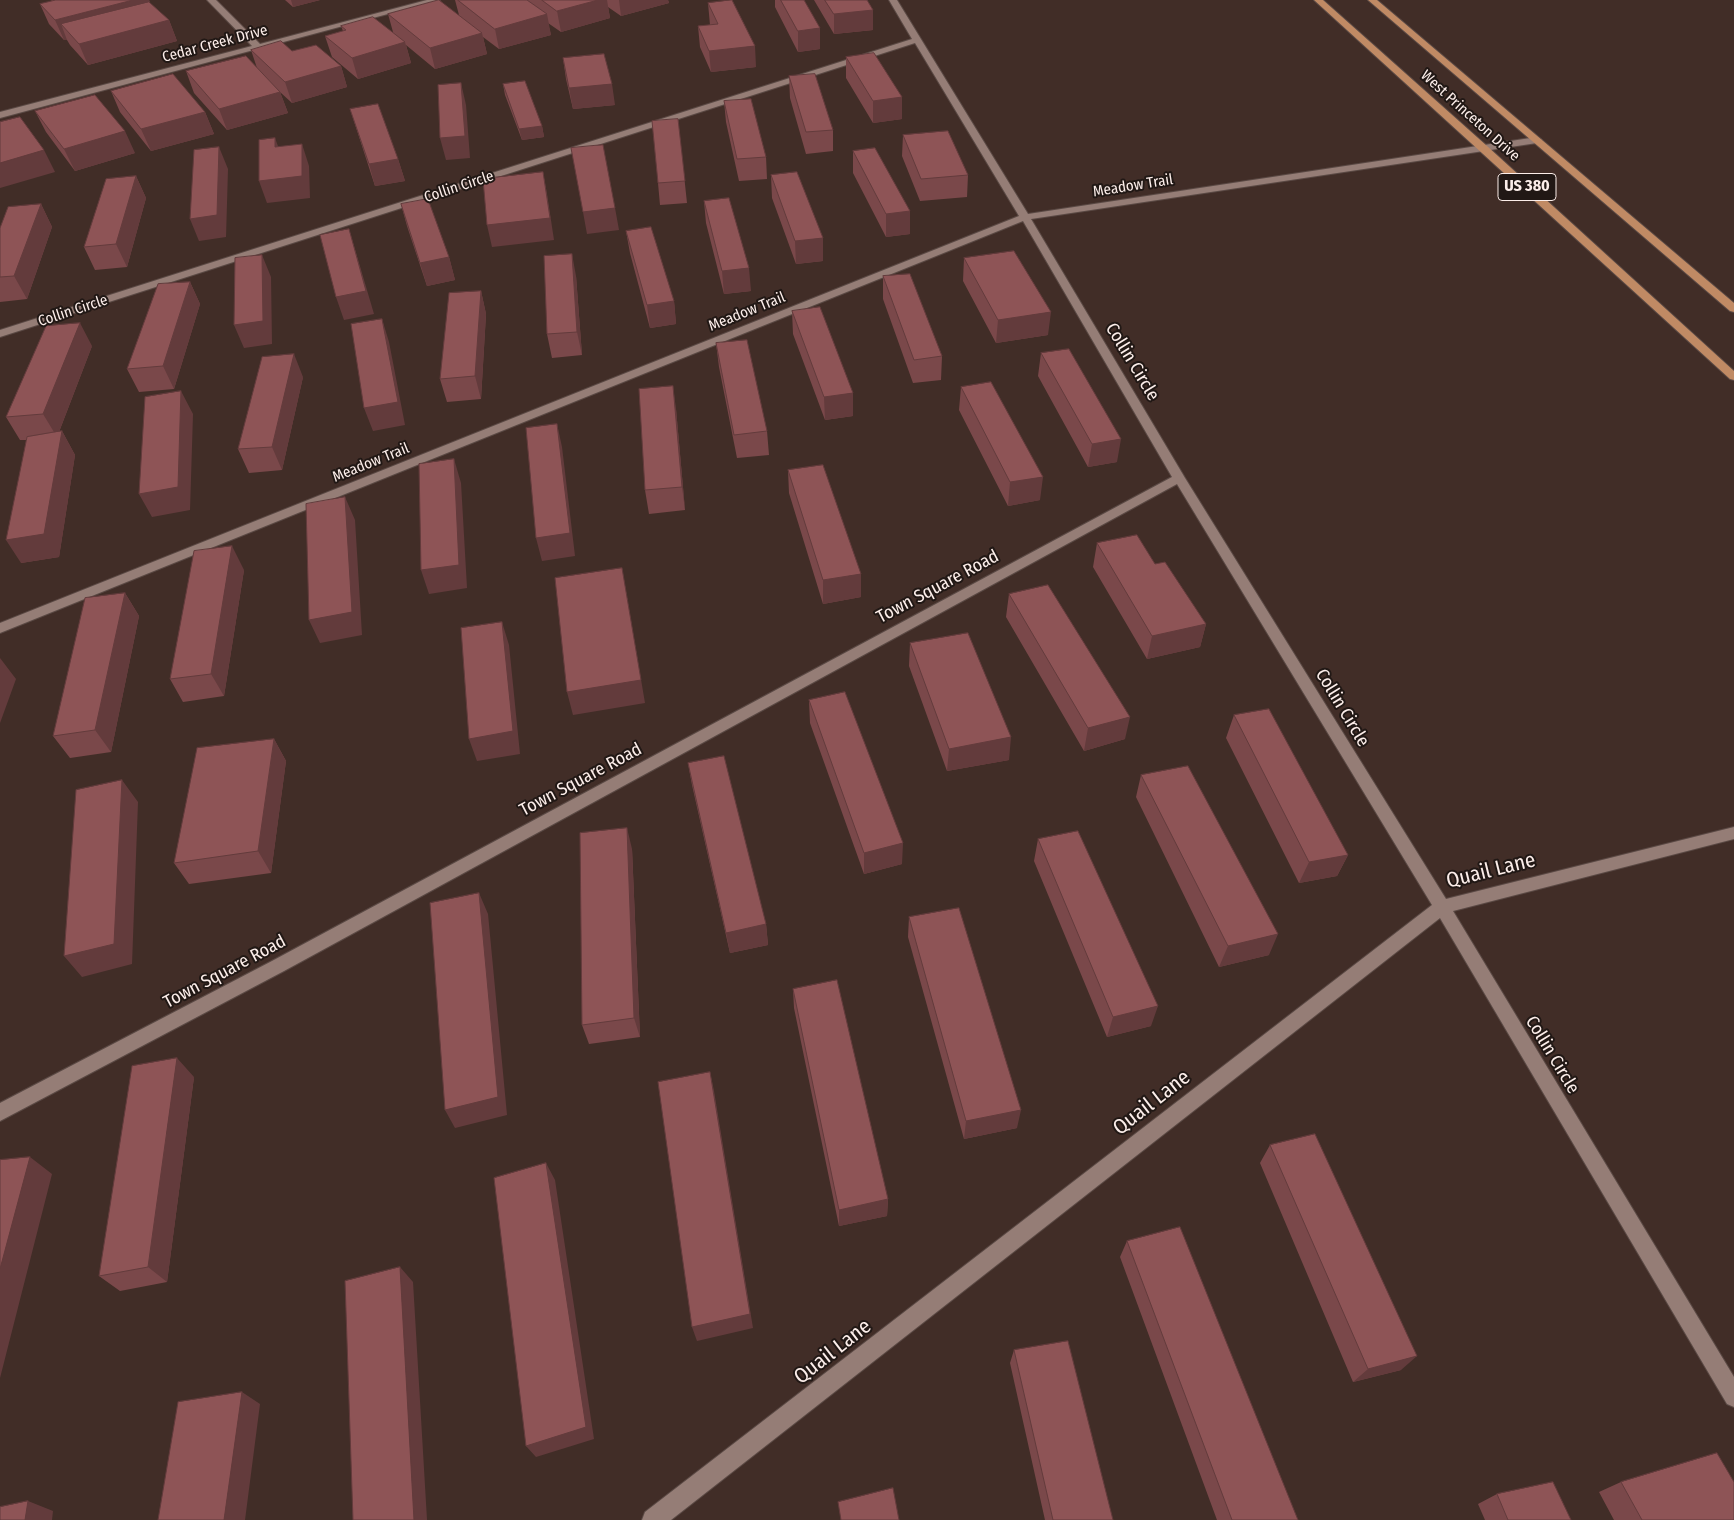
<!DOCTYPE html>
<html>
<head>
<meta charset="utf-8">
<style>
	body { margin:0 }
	canvas { display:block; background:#412d27 }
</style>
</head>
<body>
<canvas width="1734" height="1520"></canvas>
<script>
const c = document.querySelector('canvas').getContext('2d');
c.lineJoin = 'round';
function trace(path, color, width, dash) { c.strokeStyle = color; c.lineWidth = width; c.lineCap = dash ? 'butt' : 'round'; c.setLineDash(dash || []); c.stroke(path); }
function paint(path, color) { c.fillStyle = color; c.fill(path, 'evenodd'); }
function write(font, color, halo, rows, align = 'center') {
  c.font = font + ' "Fira Sans Condensed",sans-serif'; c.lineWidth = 4; c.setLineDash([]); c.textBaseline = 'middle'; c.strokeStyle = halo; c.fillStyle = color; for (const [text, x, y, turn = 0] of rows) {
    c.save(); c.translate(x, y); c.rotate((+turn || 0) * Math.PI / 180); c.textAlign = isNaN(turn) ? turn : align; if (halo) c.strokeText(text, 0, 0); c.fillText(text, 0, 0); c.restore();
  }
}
const minor = new Path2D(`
	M207,0h9l44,44 167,-44h13l-440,118v-6l252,-66z
	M889,0h8l131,214 509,-77 5,3 -5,3 -506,76 154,259 261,421 288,-72v12l-281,72 281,466v30l-7,-3 -287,-486 -769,602h-29l3,-8 787,-607 -255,-421 -893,487 -284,150v-18l272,-142 900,-484 -149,-256 -1023,412v-10l1019,-407 -104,-173 -915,294v-7l912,-291z`);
const trunk = new Path2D(`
	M1314,0h9l164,146 247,225v9l-4,-1z
	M1368,0h9l357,303v9l-4,-1z`);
trace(minor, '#5a4944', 2);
trace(trunk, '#5a4944', 2);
paint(minor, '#957d76');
paint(trunk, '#c08a64');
paint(new Path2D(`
	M51,0h98l1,3 19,17 8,21 -89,24 -18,-20 -3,-5h-3l-15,-16 -9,-20 12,-3z
	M285,0h35l-27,7z
	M455,0h213l1,3 -48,13 -13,-9 2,11 -49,14 -13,-9 3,12 -52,14 -16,-12 4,17 -52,15 -29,-24 5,18 -53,16 -26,-22 -7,-21 18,-5 -2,-5 52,6 -5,-18 71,1z
	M775,0h29l16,49 -22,3 -23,-45z
	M814,0h53l6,10v20l-39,4z
	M708,3l48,64 -45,5 -11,-25 -2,-21 12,-1z
	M251,50l41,1 49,15 6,21 -55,16 -12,-11 8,21 -61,17 -33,-37 -8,-22 71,-3z
	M846,57l56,40v22l-29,4 -27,-45z
	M563,58l52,47 -42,4 -7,-30z
	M789,76l44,54v21l-27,3 -16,-56z
	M503,84l39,42 2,11 -22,3 -17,-45z
	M111,91l94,21 9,22 -63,17 -31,-39z
	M724,101l42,56 1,22 -28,2 -13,-59z
	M350,109l48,50 7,22 -30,5z
	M35,111l100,42 -60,18 -29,-39z
	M678,119l9,84 -27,2 -2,-22z
	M903,135l65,40 -1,22 -47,4 -18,-45z
	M853,151l57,60v23l-24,3 -33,-64z
	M771,175l52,86 -27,3 -24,-66z
	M136,176l10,22 -19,69 -32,3 -11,-23z
	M704,201l47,90 -27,3 -18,-71z
	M41,204l11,23 -25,72 -27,3v-74z
	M401,204l48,53 6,23 -28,6 -20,-60z
	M626,231l48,70 2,23 -26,4 -20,-75z
	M964,258l84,77 -52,8 -33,-62z
	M576,276l6,79 -30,3 -5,-24z
	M883,276l59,80 -1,24 -28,3 -30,-84z
	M190,282l10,22 -26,85 -35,3 -12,-23z
	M481,291l5,23 -5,85 -34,3 -7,-23z
	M792,311l61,105 -28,4 -32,-86z
	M716,343l51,88 2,24 -32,3 -18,-91z
	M92,346l-33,86 3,-1 13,24 -16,102 -38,6 5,-123h-6l-14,-23z
	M1041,353l76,109 -29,5 -50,-91z
	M303,377l-21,93 -33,3 -11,-24z
	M961,387l79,113 -32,6 -49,-96z
	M676,409l9,101 -36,4 -4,-24z
	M788,470l73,127 -38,7 -34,-111z
	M1097,543l58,21 51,60 -6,23 -53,12 -54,-92z
	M244,570l-20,126 -41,6 -13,-23z
	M125,593l14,23 -28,136 -41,6 -17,-22z
	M1009,594l116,145 -41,12 -78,-134z
	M910,643l99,117 -62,11 -38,-105z
	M809,700l93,164 -38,10 -54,-151z
	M1234,715l114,140 -11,21 -38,7 -73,-145z
	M274,739l12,22 -15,112 -82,11 -15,-21z
	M688,763l78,161 2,21 -38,8 -38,-168z
	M1141,775l128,180 -50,12 -83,-170z
	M1038,839l113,187 -44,11 -73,-176z
	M632,849l8,188 -51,7 -7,-19z
	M909,917l108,211 -53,11 -56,-202z
	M793,989l95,210 -1,17 -48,10 -45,-218z
	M194,1077l-27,205 -47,9 -21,-15z
	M1270,1145l131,225 -48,12 -93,-219z
	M1127,1241l171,279h-81l-97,-263z
	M1014,1350l99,170h-68l-35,-157z
	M1621,1482l113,38h-120l-15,-28z
	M1497,1494l74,26h-86l-7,-16z`), '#7a484a');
paint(new Path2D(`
	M133,0h16l7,17 -95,7 6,16h-3l-9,-20z
	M291,0h29l-27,7z
	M598,0h9l3,18 -49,14 -4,-21z
	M619,0h49l1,3 -48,13z
	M873,10v20l-39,4v-20z
	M547,14l4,21 -52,14 -4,-20z
	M169,20l8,21 -89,24 -9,-21z
	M820,28v21l-22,3v-21z
	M482,33l5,21 -52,15 -5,-21z
	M405,42l6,21 -53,16 -6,-21z
	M755,46l1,21 -45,5 -2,-21z
	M341,66l6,21 -55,16 -7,-21z
	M461,83l5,22 4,53 -24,2 -6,-22z
	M612,84l3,21 -42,4 -4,-21z
	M280,92l8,21 -61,17 -8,-21z
	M902,97v22l-29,4v-22z
	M205,112l9,22 -63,17 -10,-22z
	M542,126l2,11 -22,3 -3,-11z
	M125,131l10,22 -60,18 -11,-22z
	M275,138l8,22 -8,-13z
	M302,144l7,22 1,32 -43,5 -8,-22z
	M219,147l9,22 -2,68 -27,4 -9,-22z
	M44,150l11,22 -55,16v-25z
	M398,159l7,22 -30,5 -6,-22z
	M543,172l4,22 7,46 -62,7 -5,-22z
	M136,176l10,22 -19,69 -11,-23z
	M41,204l11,23 -25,72 -13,-23z
	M615,208l4,22 -32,4 -4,-22z
	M910,211v23l-24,3v-23z
	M349,229l25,85 -30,6 -8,-23z
	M823,238v23l-27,3 -1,-23z
	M572,254l4,22 6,79 -5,-23z
	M262,255l9,22 1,67 -28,4 -10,-23z
	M449,257l6,23 -28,6 -7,-23z
	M749,268l2,23 -27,3 -2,-23z
	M190,282l10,22 -26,85 -11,-23z
	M481,291l5,23 -5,85 -6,-23z
	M674,301l2,23 -26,4 -3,-23z
	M1051,312l-3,23 -52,8 2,-23z
	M382,319l7,23 16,83 -32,6 -9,-23z
	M80,323l12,23 -35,91 -14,-23z
	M294,354l9,23 -21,93 -10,-23z
	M673,386l3,23 9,101 -3,-23z
	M181,391l12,23 -3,96 -38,7 -13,-23z
	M853,393v23l-28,4 -1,-23z
	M557,424l5,23 13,109 -33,5 -6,-23z
	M62,431l13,24 -16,102 -38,6 -15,-23z
	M1121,439l-4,23 -29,5 4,-23z
	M454,459l7,24 6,105 -38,6 -8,-24z
	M1043,477l-3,23 -32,6 2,-24z
	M345,497l10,23 7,115 -42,8 -11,-23z
	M232,546l12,24 -20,126 -13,-22z
	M622,568l23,135 -72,12 -6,-23z
	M861,574v23l-38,7v-24z
	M125,593l14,23 -28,136 -16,-22z
	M502,622l7,23 11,109 -43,7 -8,-22z
	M1206,624l-6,23 -53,12 5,-23z
	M0,658l16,21 -16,44z
	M1130,717l-5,22 -41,12 4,-23z
	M1011,737l-2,23 -62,11 2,-22z
	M274,739l12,22 -15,112 -13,-22z
	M122,780l16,22 -6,162 -50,13 -18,-21z
	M627,828l5,21 8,188 -6,-19z
	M903,843l-1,21 -38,10v-21z
	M1348,855l-11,21 -38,7 10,-21z
	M479,893l9,21 19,201 -52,13 -10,-18z
	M766,924l2,21 -38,8 -4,-20z
	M1278,934l-9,21 -50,12 9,-21z
	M1158,1006l-7,20 -44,11 6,-20z
	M177,1058l17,19 -27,205 -19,-15z
	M710,1072l4,19 39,237 -56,13 -5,-14z
	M1021,1110l-4,18 -53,11 2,-18z
	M30,1157l22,17 -52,204v-109z
	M546,1163l9,17 39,259 -58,18 -10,-11z
	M888,1199l-1,17 -48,10v-16z
	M400,1267l13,15 14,238h-13z
	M1417,1356l-16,14 -48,12 15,-13z
	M242,1392l18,12 -15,116h-21z
	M28,1501l25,10 -1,9h-27z`), '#633b3c');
const building = new Path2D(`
	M56,0h77l-78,20 -15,-16z
	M439,0l43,33 -52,15 -42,-34z
	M458,0h69l20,14 -52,15z
	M542,0h56l-41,11z
	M732,0l23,46 -46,5 -11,-25 20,-2 -10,-21z
	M781,0h23l16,28 -22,3z
	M825,0h42l6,10 -39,4z
	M149,2l20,18 -90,24 -18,-20z
	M373,17l32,25 -53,16 -27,-22 21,-6 -5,-4z
	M281,41l11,10 24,-6 25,21 -56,16 -34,-32z
	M874,53l28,44 -29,4 -27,-44z
	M604,54l8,30 -43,4 -6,-30z
	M246,56l34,36 -61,17 -33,-38z
	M173,74l32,38 -64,17 -30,-38z
	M815,74l18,56 -27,2 -17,-56z
	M525,81l17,45 -23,3 -16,-45z
	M461,83l4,53 -25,2 -2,-53z
	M95,95l30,36 -61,18 -29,-38z
	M751,99l15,58 -29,2 -13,-58z
	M378,104l20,55 -29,5 -19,-55z
	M20,117l24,33 -44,13v-41z
	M678,119l7,62 -27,2 -6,-62z
	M948,131l20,44 -47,4 -18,-44z
	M275,138v9l27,-3v32l-43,5v-41z
	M603,145l12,63 -32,4 -12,-64z
	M219,147l-2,68 -27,4 4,-69z
	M875,148l35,63 -24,3 -33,-63z
	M543,172l7,46 -63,7 -4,-46z
	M797,172l26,66 -28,3 -24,-66z
	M136,176l-20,68 -32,3 22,-68z
	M729,198l20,70 -27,3 -18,-70z
	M428,199l21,58 -29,6 -19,-59z
	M41,204l-27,72 -14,1v-49l8,-21z
	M651,227l23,74 -27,4 -21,-74z
	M349,229l17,62 -30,6 -16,-62z
	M1014,251l37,61 -53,8 -34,-62z
	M572,254l5,78 -30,2 -3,-78z
	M262,255l1,66 -29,4 1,-67z
	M910,274l32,82 -28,4 -31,-84z
	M190,282l-27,84 -36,3 31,-85z
	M481,291l-6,85 -35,3 9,-86z
	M820,307l33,86 -29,4 -32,-86z
	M382,319l16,83 -34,6 -13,-84z
	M80,323l-37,91 -37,3 40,-91z
	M747,340l20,91 -33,4 -18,-92z
	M1069,349l52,90 -29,5 -51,-91z
	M294,354l-22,93 -34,2 24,-92z
	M991,382l52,95 -33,5 -49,-95z
	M673,386l9,101 -37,3 -6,-101z
	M181,391l-3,96 -39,7 6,-97z
	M557,424l13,109 -34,5 -10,-110z
	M62,431l-18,103 -38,6 21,-103z
	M454,459l5,106 -38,5 -2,-106z
	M823,465l38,109 -38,6 -35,-110z
	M345,497l7,115 -43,8 -3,-116z
	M1137,535l18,29 10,-2 41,62 -54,12 -55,-93z
	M232,546l-21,128 -41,5 24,-128z
	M622,568l19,112 -74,12 -12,-114z
	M1048,585l82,132 -42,11 -79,-134z
	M125,593l-30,137 -42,6 32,-138z
	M502,622l11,109 -44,8 -8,-111z
	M968,633l43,104 -62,12 -39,-106z
	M845,692l58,151 -39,10 -55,-153z
	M1269,709l79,146 -39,7 -75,-147z
	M274,739l-16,112 -84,12 23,-115z
	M724,756l42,168 -40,9 -38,-170z
	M1188,766l90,168 -50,12 -87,-171z
	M122,780l-8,164 -50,12 12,-166z
	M627,828l7,190 -52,7 -2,-192z
	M1078,831l80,175 -45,11 -75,-178z
	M479,893l19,204 -53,13 -15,-207z
	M959,908l62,202 -55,11 -57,-204z
	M837,980l51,219 -49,11 -46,-221z
	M177,1058l-29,209 -49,9 33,-210z
	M710,1072l40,242 -58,13 -34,-245z
	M1315,1134l102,222 -49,13 -98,-224z
	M30,1157l-30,112v-109z
	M546,1163l40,264 -60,19 -32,-268z
	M1180,1227l118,293h-66l-105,-279z
	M400,1267l14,253h-61l-8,-239z
	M1068,1341l45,179h-60l-39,-170z
	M242,1392l-18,128h-66l20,-118z
	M1717,1453l17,29v38h-92l-21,-38z
	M1553,1482l18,38h-63l-11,-26z
	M893,1488l6,32h-58l-3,-18z
	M28,1501l-3,19h-25v-13z`);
paint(building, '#8e5456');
trace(building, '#633b3c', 1);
write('15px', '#fceeea', '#211815', [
	["Cedar Creek Drive",215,44,-15],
	["West Princeton Drive",1470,116,42],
	["Meadow Trail",1133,186,-9],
	["Collin Circle",459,187,-18],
	["Collin Circle",73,311,-18],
	["Meadow Trail",747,312,-22],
	["Meadow Trail",371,463,-22]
]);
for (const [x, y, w] of [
	[1527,187,58]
]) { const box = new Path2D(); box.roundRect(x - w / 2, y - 13.5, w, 27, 4); c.fillStyle = '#211815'; c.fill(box); trace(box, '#fceeea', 1); }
write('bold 16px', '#fceeea', null, [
	["US 380",1527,187]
]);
write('18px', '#fceeea', '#211815', [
	["Collin Circle",1132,362,59],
	["Town Square Road",938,587,-28],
	["Collin Circle",1342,708,59],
	["Town Square Road",581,780,-28],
	["Town Square Road",225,972,-28],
	["Collin Circle",1552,1055,59]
]);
write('21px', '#fceeea', '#211815', [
	["Quail Lane",1491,871,-14],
	["Quail Lane",1152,1103,-38],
	["Quail Lane",833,1352,-38]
]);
</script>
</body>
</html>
